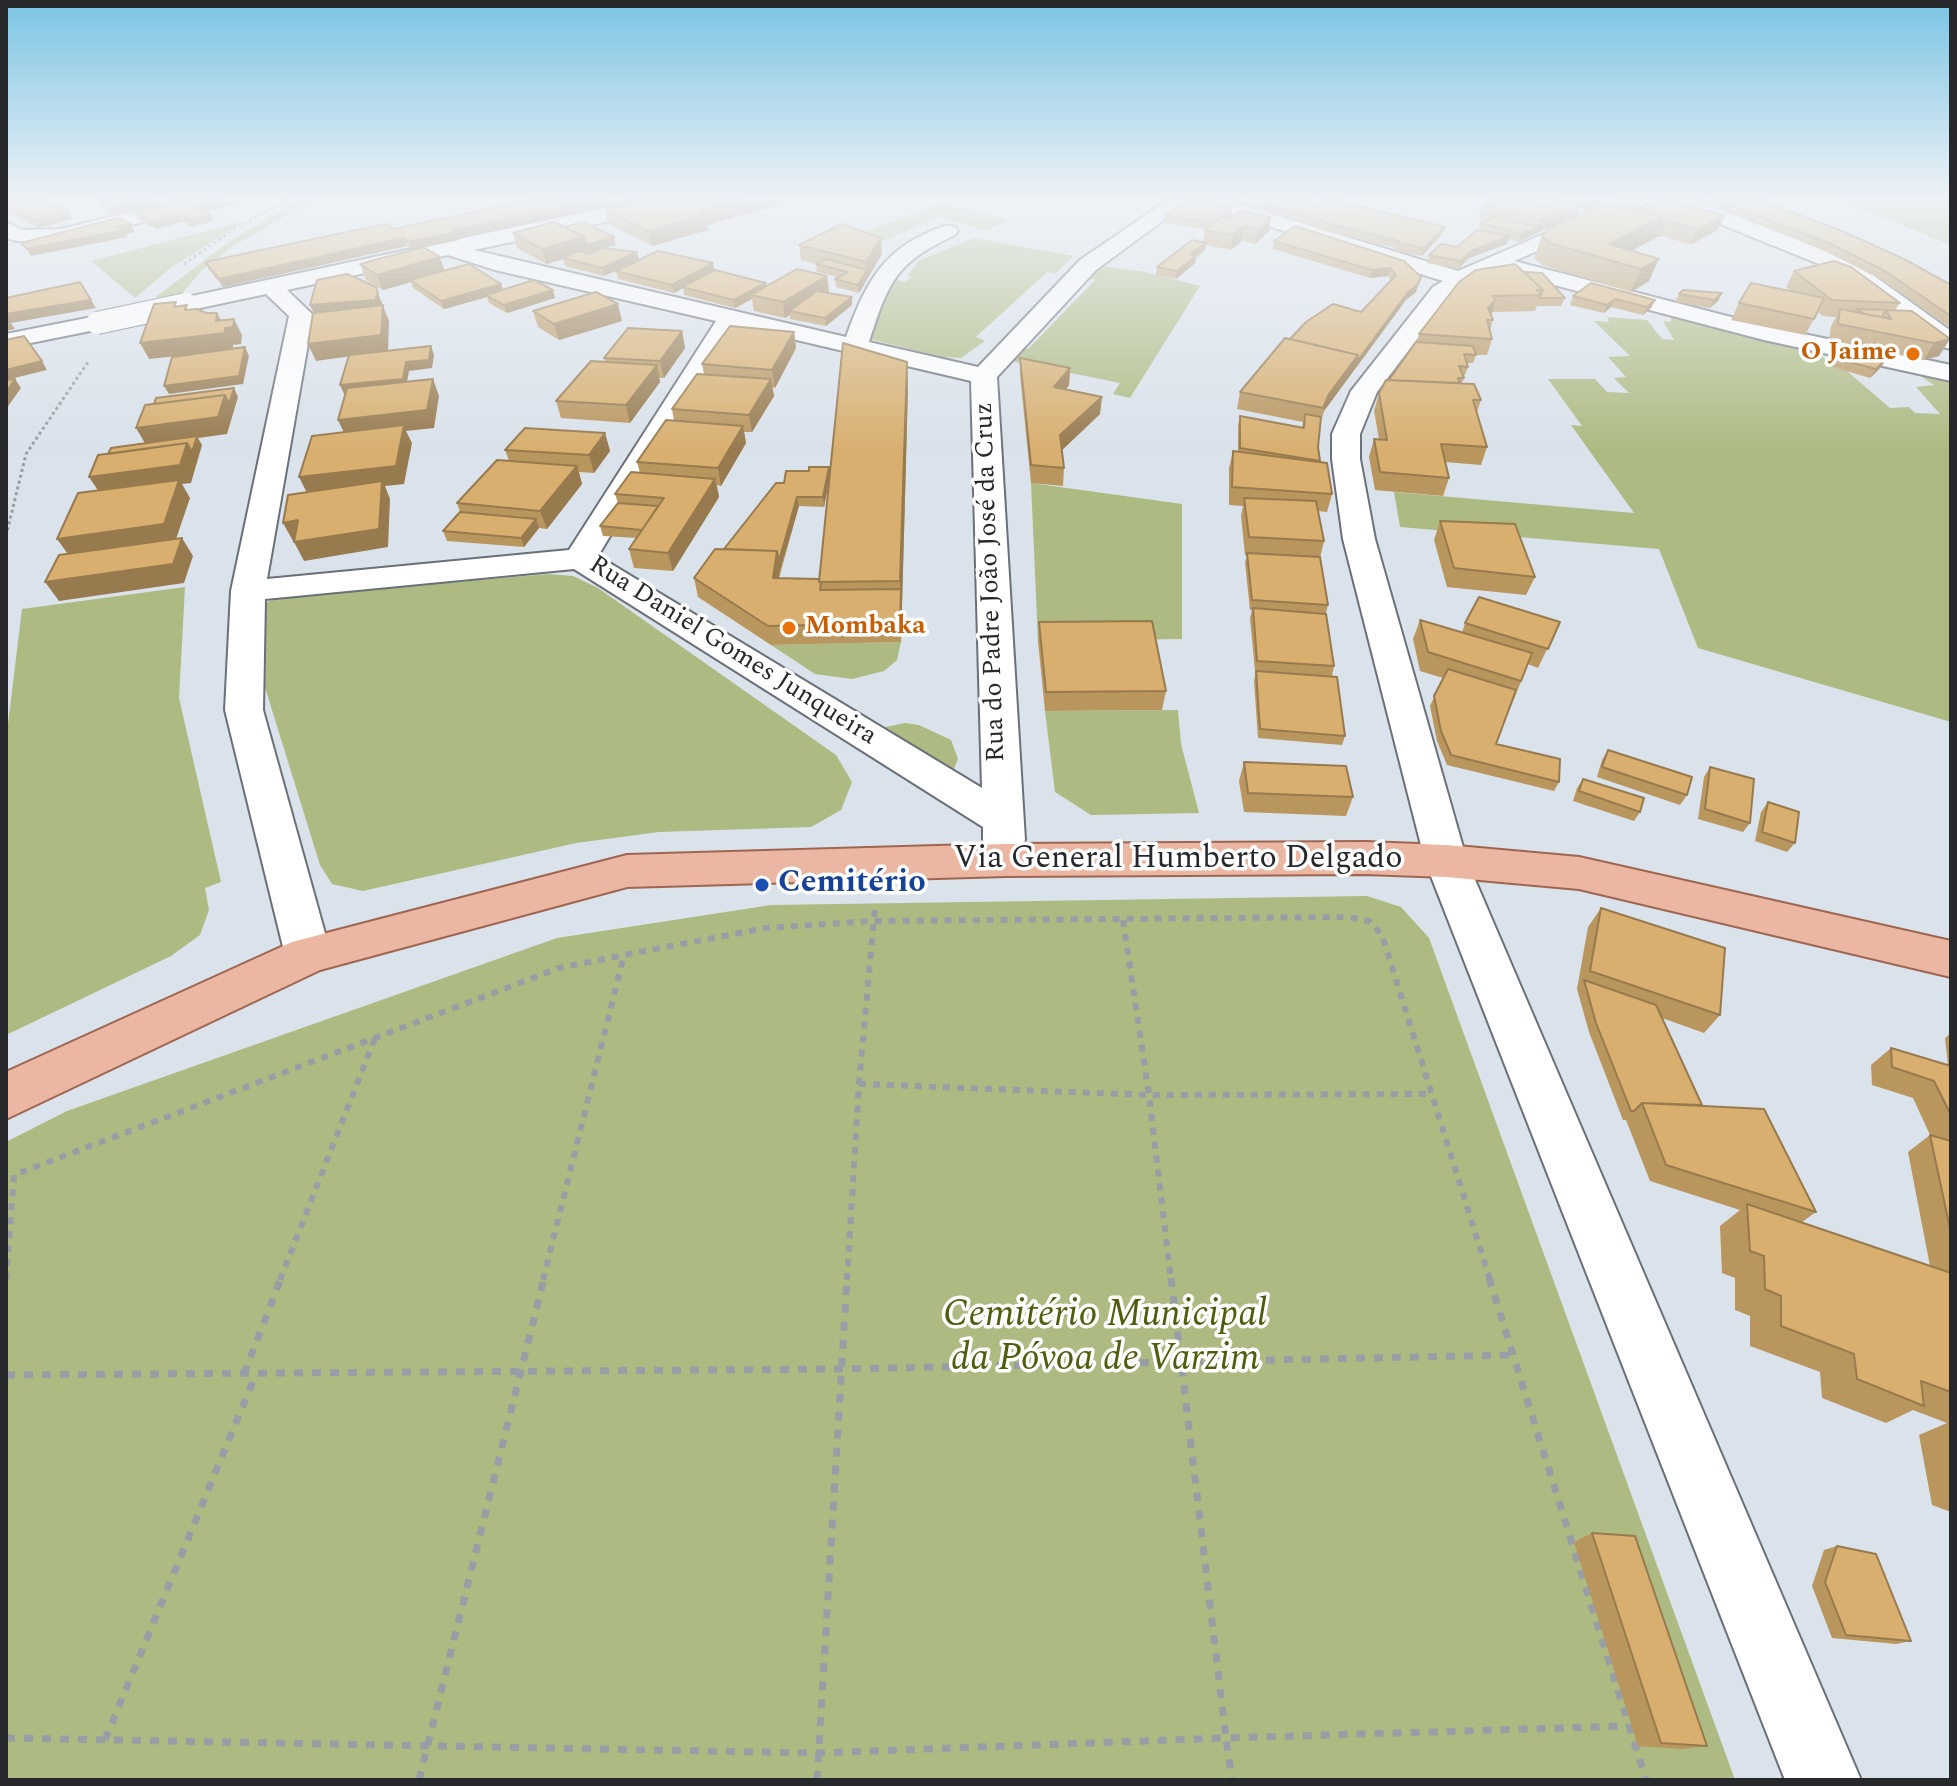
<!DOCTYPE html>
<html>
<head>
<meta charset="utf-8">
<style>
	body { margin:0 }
	#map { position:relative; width:1957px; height:1786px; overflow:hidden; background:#dae2eb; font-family:Spectral,serif }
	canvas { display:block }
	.frame { position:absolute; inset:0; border:8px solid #26282c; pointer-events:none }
</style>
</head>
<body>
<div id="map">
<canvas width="1957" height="1786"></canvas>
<div class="frame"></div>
</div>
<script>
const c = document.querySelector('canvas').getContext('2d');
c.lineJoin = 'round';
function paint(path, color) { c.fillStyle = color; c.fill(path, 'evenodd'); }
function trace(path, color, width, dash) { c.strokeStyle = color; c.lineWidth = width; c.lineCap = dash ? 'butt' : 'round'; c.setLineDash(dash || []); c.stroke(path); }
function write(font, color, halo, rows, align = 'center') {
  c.font = font + ' Spectral,serif'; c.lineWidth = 7; c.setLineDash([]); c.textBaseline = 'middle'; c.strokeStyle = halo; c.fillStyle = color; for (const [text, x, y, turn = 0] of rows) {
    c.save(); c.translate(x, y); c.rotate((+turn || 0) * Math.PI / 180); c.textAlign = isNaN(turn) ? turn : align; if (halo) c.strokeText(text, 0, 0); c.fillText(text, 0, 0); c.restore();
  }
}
paint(new Path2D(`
	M298,200h15l-81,47 -30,23 -22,26 -25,5 2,-5 70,-53z
	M1840,200h111v45z
	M939,204h10l60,16 -23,11 -47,-14 -70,30 -25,-8z
	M245,221l-76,48 -34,29 -44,-37z
	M974,238l100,18 -18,17 -9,-1 -71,65 9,4 -24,17 -19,-1 -72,-18 20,-56 5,-4 9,3 8,-5 -4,-2 10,-14z
	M1099,266l46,6 55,14 -70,112 -17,-4 7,-11 -114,-23 12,-13 10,2 67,-69 -8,-2z
	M1677,314l139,35 16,18 15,4 43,37 19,-1 6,6 25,1 -24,-27 18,-2 -18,-12 35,10v339l-253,-74 -39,-99 -259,-22 -6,-35 240,21 -63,-88 11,1 -34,-47h47l12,13 22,1 -15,-15 12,-1 -18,-20 22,-1 -36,-35 15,1 -2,-5 40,3 15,19 12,1 -11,-19 8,1v-4z
	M1031,483l151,21v135l-144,2z
	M548,574l25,2 25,12 238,167 16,27 -11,28 -30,17 -152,5 -83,11 -213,48 -31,-7 -12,-19 -57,-184 -1,-77 16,-6z
	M185,587l-6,111 42,184 -16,6 4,22 -9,25 -29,21 -165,79v-295l16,-131z
	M901,642l-4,18 -13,11 -32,8 -37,-5 -44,-29z
	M1178,710l3,34 18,69 -108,2 -36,-23 -10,-81z
	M905,723l14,2 32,15 7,19 -5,12 -72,-43z
	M1367,896l34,11 28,31 306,842h-1729v-638l61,-31 490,-173 214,-33z`), '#adba81');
const minor = new Path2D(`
	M178,200h34l-3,4c-40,10 -171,53 -203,33v-15l16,8 39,-1z
	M641,200h33l-3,4 -70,19 -127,27 372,87c16,-45 33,-83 79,-103 11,-5 19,-10 30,-7l3,4 -3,4c-60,28 -66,46 -86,107l109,25 102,-107 88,-60h23l-95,70 -99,107 28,463 -6,11 -15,4 -15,-4 -6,-11v-13l-409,-258 -309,30 -2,111 68,245 -7,13 -16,5 -16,-5 -7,-13 -60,-245 6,-119 58,-275 -23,-22 -80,17 -8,-2 -4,-5 4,-5zM448,255l47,15 221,51 -147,229 -302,29 46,-264 -26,-25zM737,326l234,55 11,407 -384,-232z
	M1195,200h31l232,71 165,-71h27l-3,4 -133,57 252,65 185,39v16l-187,-41 -248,-65h-32l-35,22 -72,95 -17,42v25l15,80 92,322 394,919h-76l-360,-919 -82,-322 -11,-80v-25l19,-43 82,-104 10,-6 -245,-77z
	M1667,200h28l140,54 38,21 78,56v18l-9,-2 -85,-62 -38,-21 -149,-60z
	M97,316l8,2 4,5 -4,5 -99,20v-14z`);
const major = new Path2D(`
	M1366,842l80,3 133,12 372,84v36l-372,-88 -133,-12 -80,-3 -360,2 -379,11 -307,83 -314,149v-47l286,-130 335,-87 379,-11z`);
trace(minor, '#6a7078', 4);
trace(major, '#9e6651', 4);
trace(new Path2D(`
	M184,264l49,-34 55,-30
	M6,536l20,-82 62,-92`), '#989ea5', 3, [3, 3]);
trace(new Path2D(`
	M1123,920l26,175 22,185
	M859,1084l290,11 284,-1
	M6,1280l8,-105 545,-207 65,-13 142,-27 106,-7 475,-4 22,4 13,14 108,345
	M280,1280l95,-242
	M543,1280l81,-325
	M847,1280l12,-196 16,-177`), '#989ea5', 6, [7, 7]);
trace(new Path2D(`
	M1171,1278l55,460 402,-12
	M1489,1278l157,502
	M244,1374l37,-96
	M6,1375l836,-6 670,-14
	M6,1738l812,15 408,-15 6,42
	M105,1740l151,-366
	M419,1780l125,-502
	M817,1780l30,-502`), '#989ea5', 7, [9, 9]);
paint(minor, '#fff');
paint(major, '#ebb7a3');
const minorBridge = new Path2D(`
	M97,323l89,-19`);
trace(minorBridge, '#6a7078', 24, []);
trace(minorBridge, '#fff', 22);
paint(new Path2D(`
	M6,200l62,12 4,7 -34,9 -32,-17z
	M108,200h73l-66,16 -12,-6 -4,-8z
	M186,200h66l-45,12 3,2 3,7 -22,6 -8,-5 -27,7 -17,-9 -4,-7z
	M532,200h99l-23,6 -149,31v3l-48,10 -4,-4 -184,41 -14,-17 -4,-8 188,-33z
	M641,200h144l1,3 -79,22 1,5 -56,16 -44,-22 -3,-14z
	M1226,200h86l-3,3 133,31 -20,22 -27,-5 1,-3 -79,-19v-2z
	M1493,200h111v2l-18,8 -7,-2 -2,6 -58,28 -10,-3 -2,5 -38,14 -11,11 -31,-6 2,-8 28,-8 22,-17 2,-7 5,-2 -8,-2 5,-15z
	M1697,200h62l192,85v43l-71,-49 -53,-27z
	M1606,203l112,27 -27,14 -31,-8 -29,15 18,30 -18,11 -89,-27 -8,-7 8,-22z
	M1232,207l-1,7 -4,3h44l-2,14 -14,13 -13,-3 -11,9 -26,-5v5l-9,7 -1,6 -19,16 -20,-4 1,-8 46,-25 2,-13 -41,-6 1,-8z
	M1295,226l126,51 -5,15 -10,8 -82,111 -3,10 -3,26 2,15 12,32 -5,18 -9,-1 6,30 -4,17 8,47 -2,8 8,53 -2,10 -77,-5 -5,-53 2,-8h-2l-5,-48 2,-6 -2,-1 -4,-39 2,-10 -14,-1v-37l4,-17h5v-26l2,-9 62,12 1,-6 -66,-13 3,-17 121,-80 30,-32 -3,-4 -18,2 -97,-29 1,-8z
	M564,227l52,18 -13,3 34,4 2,8 -35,16 -39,-10 -2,-7 -17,5 -29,-16 -4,-15z
	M799,245l83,9 -23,39 -23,-6 -1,-8 3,-2 -21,-5 -1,-8 -15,-4z
	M360,264l85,7 56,13 2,6 52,8 -48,15 -18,-10 -2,-6 -43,12 -31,-21 -2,-6 -28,8 -17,-10z
	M616,271h98l52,12 1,3 60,-10 2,16 -2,1 25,4v8l-26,21 -36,-7v-4l-5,3 -31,-7 -2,-12 -17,9 -51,-13 -1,-7 -9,5 -56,-14z
	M1794,271l106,32 -5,7 55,29 -11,17 -15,4 -95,-20 2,-14 5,-9 -13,-1 -5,-4 -13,23 -74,-15 8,-17 53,-11 -6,-5z
	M1524,272l41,26 -4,8h-24l-2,5 -43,1 -1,3 2,5 -3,11 2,8 -5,16h-11l-3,8h-6l1,4 -3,8h-2l1,3 -2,5 19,17 -4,12 10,35 -6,18 -36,-3 4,16 -6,18 -68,-6 -6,-33 5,-18h5l-5,-28 5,-18 38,-51 2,-8z
	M1722,293l-4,8 -8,7 -35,-6 4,-8z
	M1573,296l82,4 -4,8 -8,7 -32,-8 -7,6 -34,-8z
	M533,311l89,10 -63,19 -21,-13z
	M682,331l3,17 -21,30h-5l1,4 -30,41 -69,-5 -5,-17 49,-40 -1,-3z
	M794,332l2,16 -21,40 -3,-1 2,9 -22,36h-8l2,11 -25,43 -4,-1 2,12 -46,74 -39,-3 -5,-19 7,-11 -33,-2 -3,-10 18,-23 -3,-9 25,-21 -3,-11 37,-41 -2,-12 32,-35 -2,-10z
	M1020,358l50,10 -1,17 -3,5 34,24 -38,36 2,18 -1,18 -32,-3 -11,-108z
	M1837,359l45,7 -12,12 -38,-11z
	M908,387l-7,255 -130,3 -73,-48 -4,-19 30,-29 60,-66 46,-8zM829,481l-10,98 -40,-1 20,-72 25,1z
	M605,433l5,18 -16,22 -15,-1 3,12 -35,45 -8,-1 -15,19 -77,-6 -4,-10 17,-19 -3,-9 52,-42 -4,-11z
	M1440,521l95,56 -9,18 -79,-8 -13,-47z
	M1420,620l42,13 3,-10 95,-1 -22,46 -10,-4 -32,80 63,38 -5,9 -107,-26 -10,-24 -7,-35 13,-28 -23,-7 -7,-32z
	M1039,622l127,69 -4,19 -117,1 -7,-70z
	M1256,671l89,65 -3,9 -84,-7 -4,-57z
	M1608,750l79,45 -7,10 -83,-28 5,-17z
	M1244,762l109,35 -7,19 -102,-4 -5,-31z
	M1710,767l40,56 -7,9 -45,-13 6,-42z
	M1583,779l57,33 -6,9 -61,-20 4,-13z
	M1768,802l27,41 -8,9 -32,-11 6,-29z
	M1601,908l119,107 -16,18 -42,-15 40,87 114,107 -14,10 128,44 -22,-114 22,-17 -17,-37 -41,-13 -1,-20 20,-17 57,18 -3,-28 6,-5v479l-19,-7 -13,-70 28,-12 -34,-13 -27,13 -64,-25 -2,-26 -70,-26v-30l-15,-6v-32l-13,-5 -2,-47 20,-16 -90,-29 -24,-61h-3l-34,-88 -12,-43 11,-62z
	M1592,1533l115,213 -24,3 -45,-3 -64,-204z
	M1837,1546l74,95 -15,3 -64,-6 -20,-52 12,-36z`), '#ba965f');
paint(new Path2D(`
	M147,200h34l-66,16 -4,-7z
	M221,200h31l-52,14 -3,-8z
	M600,200h31l-23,6 -149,31v3l-48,10 -2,-8 45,-12z
	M742,200h43l1,3 -79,22 1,5 -56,16 -3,-15 50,-19z
	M1594,200h10v2l-18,8 3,-8z
	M1579,206l-2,8 -58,28 2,-8 16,-7 2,-7 20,-10z
	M1232,207l-1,7 -19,16 1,-7z
	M68,212l4,7 -34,9 -4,-8z
	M210,214l3,7 -22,6 -3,-8z
	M179,215l4,7 -27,7 -4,-7z
	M1725,215l-7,15 -27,14 7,-15z
	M1271,217l-2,14 -14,13 3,-15z
	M1662,217l4,4 -6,15 -49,25 -2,-17z
	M131,224l4,8 -9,2 2,3 -97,19 -4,-7z
	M1244,226l-2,15 -11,9 2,-15z
	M1445,227l-3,7 -20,22 2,-8z
	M1510,236l-3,8 -38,14 -11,11 3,-8 10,-10z
	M584,237h30l2,8 -70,19 -4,-15z
	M404,238l3,8 -184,41 -4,-8z
	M881,238l1,16 -23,39 -1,-8 9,-15 -1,-8z
	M1206,243l-1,7 -9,7 -1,6 -19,16 1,-8 13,-17z
	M637,252l2,8 -35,16 -2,-8z
	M440,257l5,16 -35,7 1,2 -28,8 -6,-15z
	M1659,259l-10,22 -18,11 10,-23z
	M713,263l1,8 -40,22 -2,-8z
	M1390,268l-2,8 -18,2 2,-8z
	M827,276l2,16 -34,20 -6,-1 1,4 -5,3 -2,-16z
	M766,283l1,8 -16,4 1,4 -17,9 -1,-8z
	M501,284l2,8 -17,3 1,2 -43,12 -3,-8z
	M1418,284l-2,8 -10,8 -82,111 -5,15 10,-32 29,-39 50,-63z
	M553,290l2,8 -48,15 -3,-8z
	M378,293l11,28 -1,30 -72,10 -8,-17 9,-23 -7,-16z
	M1722,293l-4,8 -8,7 4,-8z
	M852,297v8l-26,21 -1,-8z
	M1496,299l-5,17 -3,-8z
	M1615,299l-4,8 -7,6 3,-8z
	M91,300l5,8 -85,15 4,6 -9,2v-17z
	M1655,300l-4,8 -8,7 4,-8z
	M618,304l4,17 -63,19 -5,-16z
	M217,313l8,15 9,-9 8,16 -1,9 -8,1v5l-84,9 -9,-16 76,-22z
	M682,331l3,17 -21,30 -4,-17z
	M794,332l2,16 -21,40 -3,-18z
	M1950,339l-11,17 -15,4 10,-17z
	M431,346l3,9 -2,13 -23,3 -3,16 -62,7 -4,-9 66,-23z
	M245,347l4,9 -6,28 -74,10 -5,-8z
	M1887,358l-5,8 -12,12 6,-9z
	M42,361l5,9 -41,10v-10z
	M907,362l1,25 -7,255 -1,-61z
	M657,365l3,17 -30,41 -4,-18z
	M1070,368l-1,17 -16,19 1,-17z
	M15,379l6,9 -15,21v-17z
	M433,379l6,17 -5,32 -28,3 6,12 -8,41 -19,2 5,13 -2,48 -84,14 -10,-19 14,-47 -9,-18 47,-40 -8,-17z
	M771,379l3,17 -22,36 -3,-17z
	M234,388l4,9 -11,37 -29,4 4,7 -11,38 -9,1 8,14 -15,44 -105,15 -13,-18 44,-44 -12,-18 98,-34 -41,2 -10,-17 89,-33z
	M1102,397l-2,17 -41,39 1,-18z
	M743,426l3,17 -25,43 -3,-18z
	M605,433l5,18 -16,22 -5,-18z
	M577,466l5,18 -35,45 -7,-18z
	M829,467l1,9 -6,31 -1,-10z
	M715,479l4,18 -46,74 -5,-18z
	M797,497l2,9 -19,64 -4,27 -3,-19 4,-27z
	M536,519l3,9 -15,19 -3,-9z
	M298,520l10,19 -15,2 -10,-18z
	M182,538l11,18 -9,27 -125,18 -14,-19z`), '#977a4e');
const building = new Path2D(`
	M6,200h38l24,12 -34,8 -28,-14z
	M108,200h39l-36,9 -12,-7z
	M186,200h35l-24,6 13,8 -22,5 -9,-4 -27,7 -17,-9z
	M532,200h68l-146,30 3,2 -48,10 -5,-4 -185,41 -14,-17 156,-33 26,-5 6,5z
	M641,200h101l-43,12 6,3 -56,16 -44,-21z
	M1186,200h23l23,7 -19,16 -48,-8z
	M1251,200h50l16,5 10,-5h6l112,27 -21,21 -27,-5 2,-2 -81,-20 3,-1z
	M1493,200h27l39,10 -20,10 -56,-16z
	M1520,200h35l24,6 -23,12 3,-8z
	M1665,200h1l59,15 -27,14 -32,-8 -7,3 3,-7 -49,-12 4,-2 28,7z
	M1717,200h42l83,31 62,28 47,26v31l-66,-45 -54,-27z
	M1606,203l56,14 -53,27 50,15 -18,10 -91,-26 -8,-7 7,-8z
	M1240,211l31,6 -13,12 -14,-3 -11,9 -28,-5 17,-14 9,2z
	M1497,216l40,11 -16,7 -40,-11z
	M118,218l13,6 -13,3 6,3 -97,19 -6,-6z
	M554,222l30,15 -42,12 -29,-16z
	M584,222l30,15 -28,8 -2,-8 -20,-10z
	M842,224l39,14 -15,24 -67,-17z
	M1295,226l109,35 17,16 -3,7 -10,8 -52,71 2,-8 -68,-16 16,-17 27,-18 28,8 35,-37 -6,-7 -18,2 -98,-29z
	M1477,230l33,6 -39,15 -10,10 -32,-6 12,-11 16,3z
	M1192,240l14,3 -16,11 6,2 -19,15 -20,-4z
	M423,247l17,10 -63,18 -17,-11z
	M602,248l35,4 -35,16 -39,-10 15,-7 11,3z
	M658,251l55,12 -41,22 -56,-14z
	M826,259l41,11 -9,15 -23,-6 13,-7 -32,-8z
	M1834,261l17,6 49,36 -68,-3 -38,-29z
	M469,264l32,20 -60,17 -31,-21z
	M1515,264l28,26h-6l4,5 -49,1 4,3 -8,9 5,12h-6l5,19 -73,-5 40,-52 17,-12z
	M797,269l30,7 -44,26 -32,-7z
	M715,270l51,13 -32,17 -52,-13z
	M1524,272l18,1 23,25h-25l3,-8z
	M347,274l29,13 2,6 -3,7 -65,5 7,-25z
	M534,280l19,10 -49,15 -18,-10z
	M80,282l11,18 -85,14v-16z
	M1591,283l64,17 -8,7 -32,-8 -8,6 -34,-9z
	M1751,283l73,15 -10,21 -75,-16z
	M1683,290l39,3 -8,7 -35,-6z
	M817,291l35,6 -27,21 -36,-7z
	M596,292l22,12 -64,20 -21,-13z
	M176,302l-2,5 13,-2 -2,5 12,-1 9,4h11l-1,8 18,-2 -1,8 -8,1v5l-85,10 14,-39z
	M383,305l-2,30 -73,9 5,-31z
	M1840,309l51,10 -5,-9 26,1 38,28 -16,4 -96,-19z
	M1857,309l29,1 -4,7 -17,-3z
	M730,326l64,6 -22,38 -70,-6z
	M628,328l54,3 -22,30 -56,-3z
	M24,336l18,25 -36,9v-30z
	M1285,338l73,17 -29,39 -6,14 -83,-16z
	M1416,342l57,4 3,9 -12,-1 4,13 -9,-1 5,12h-6l2,5 -71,-3z
	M843,343l64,19 -7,219 -81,1z
	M431,346l-2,14 -23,2 -3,17 -63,6 9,-30z
	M245,347l-6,29 -75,10 8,-29z
	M1849,349l38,9 -11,11 -39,-10z
	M1020,358l50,10 -16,19 48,10 -42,38 4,33 -33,-3z
	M591,361l66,4 -31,40 -70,-4z
	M697,374l74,5 -22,36 -77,-6z
	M15,379l-9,13v-12z
	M433,379l-6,31 -89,10 9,-32z
	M1386,380l88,4 7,16h-8l14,47 -46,-3 8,34 -69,-6 -6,-33 13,1 -8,-47z
	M234,388l-5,16 -4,-9 -71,9 2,-6z
	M225,395l-7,22 -82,11 9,-23z
	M1305,414l16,3 -3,30 2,14 -80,-13v-32l64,12z
	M666,420l77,6 -25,42 -81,-6z
	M404,425l-8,41 -97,11 13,-41z
	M525,428l80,5 -16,22 -84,-5z
	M197,436l-5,16 -5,-9 -79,11 3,-6z
	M187,443l-7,22 -91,12 9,-22z
	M1233,451l94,12 5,31 -100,-7z
	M497,460l80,6 -37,45 -83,-8z
	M809,467h20l-6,30h-26l-18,64 -2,-10 -53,-2 52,-66h8l2,-12h23z
	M631,472l84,7 -47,74 -39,-4 35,-51 -49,-4z
	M179,480l-15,44 -107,15 21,-46z
	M382,481l-3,48 -85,13 4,-22 -15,3 5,-28z
	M1244,498l72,3 8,40 -75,-4z
	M618,503l40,3 -16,24 -42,-4z
	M460,512l76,7 -15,19 -78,-7z
	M1440,521l75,3 20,53 -81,-9z
	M182,538l-9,26 -128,18 14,-27z
	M715,549l62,2 -4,27 46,1v3h2l-1,8 81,-1 -1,34 -132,3 -74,-48z
	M1247,553l73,4 8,48 -76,-5z
	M1479,597l81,25 -12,27 -83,-26z
	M1253,608l73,6 8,52 -77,-5z
	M1420,620l112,33 -11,28 -93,-29z
	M1152,621l14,70 -120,1 -7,-70z
	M1448,669l68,21 -20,54 64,15 -1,23 -108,-27 -10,-24 -7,-35z
	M1256,671l81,6 8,59 -85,-7z
	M1608,750l84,27 -5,18 -85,-28z
	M1244,762l102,4 7,31 -105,-4z
	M1710,767l44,12 -4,44 -45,-14z
	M1583,779l61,19 -4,14 -61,-21z
	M1768,802l31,10 -4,31 -33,-11z
	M1601,908l124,40 -5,67 -130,-44z
	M1584,980l72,25 46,100 -60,-2 -8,8h-3l-35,-88z
	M1891,1048l60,18v49l-17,-34 -42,-14z
	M1642,1103l122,6 52,103 -150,-47z
	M1930,1135l21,6v92z
	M1747,1204l204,69v119l-30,-11 3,25 -67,-27 -3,-25 -73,-28v-30l-16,-7 -1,-33 -14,-5z
	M1592,1533l43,3 72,210 -46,-3z
	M1837,1546l39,8 35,87 -65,-6 -21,-53z`);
paint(building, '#d8af6f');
trace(building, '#977a4e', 2);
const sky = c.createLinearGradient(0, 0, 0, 450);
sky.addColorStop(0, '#7bc4e4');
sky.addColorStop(0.44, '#eef2f6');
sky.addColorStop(1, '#eef2f600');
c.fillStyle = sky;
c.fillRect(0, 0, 1957, 450);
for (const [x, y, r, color] of [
	[1913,354,8,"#e8710a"],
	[789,628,8,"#e8710a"],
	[762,885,8,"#1a4fb4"]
]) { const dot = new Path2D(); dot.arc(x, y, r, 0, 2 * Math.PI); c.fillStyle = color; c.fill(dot); trace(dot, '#fff', 3); }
write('bold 26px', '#c56008', '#fff', [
	["O Jaime",1897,354],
	["Mombaka",805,628,"left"]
], 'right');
write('26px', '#26282c', '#fff', [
	["Rua do Padre João José da Cruz",992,582,-92],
	["Rua Daniel Gomes Junqueira",732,652,32]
]);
write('32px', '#26282c', '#fff', [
	["Via General Humberto Delgado",1178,861]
]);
write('bold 32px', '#164399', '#fff', [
	["Cemitério",778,885]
], 'left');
write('italic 38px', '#515d0d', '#fff', [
	["Cemitério Municipal",1105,1318],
	["da Póvoa de Varzim",1105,1362]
]);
</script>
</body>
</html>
